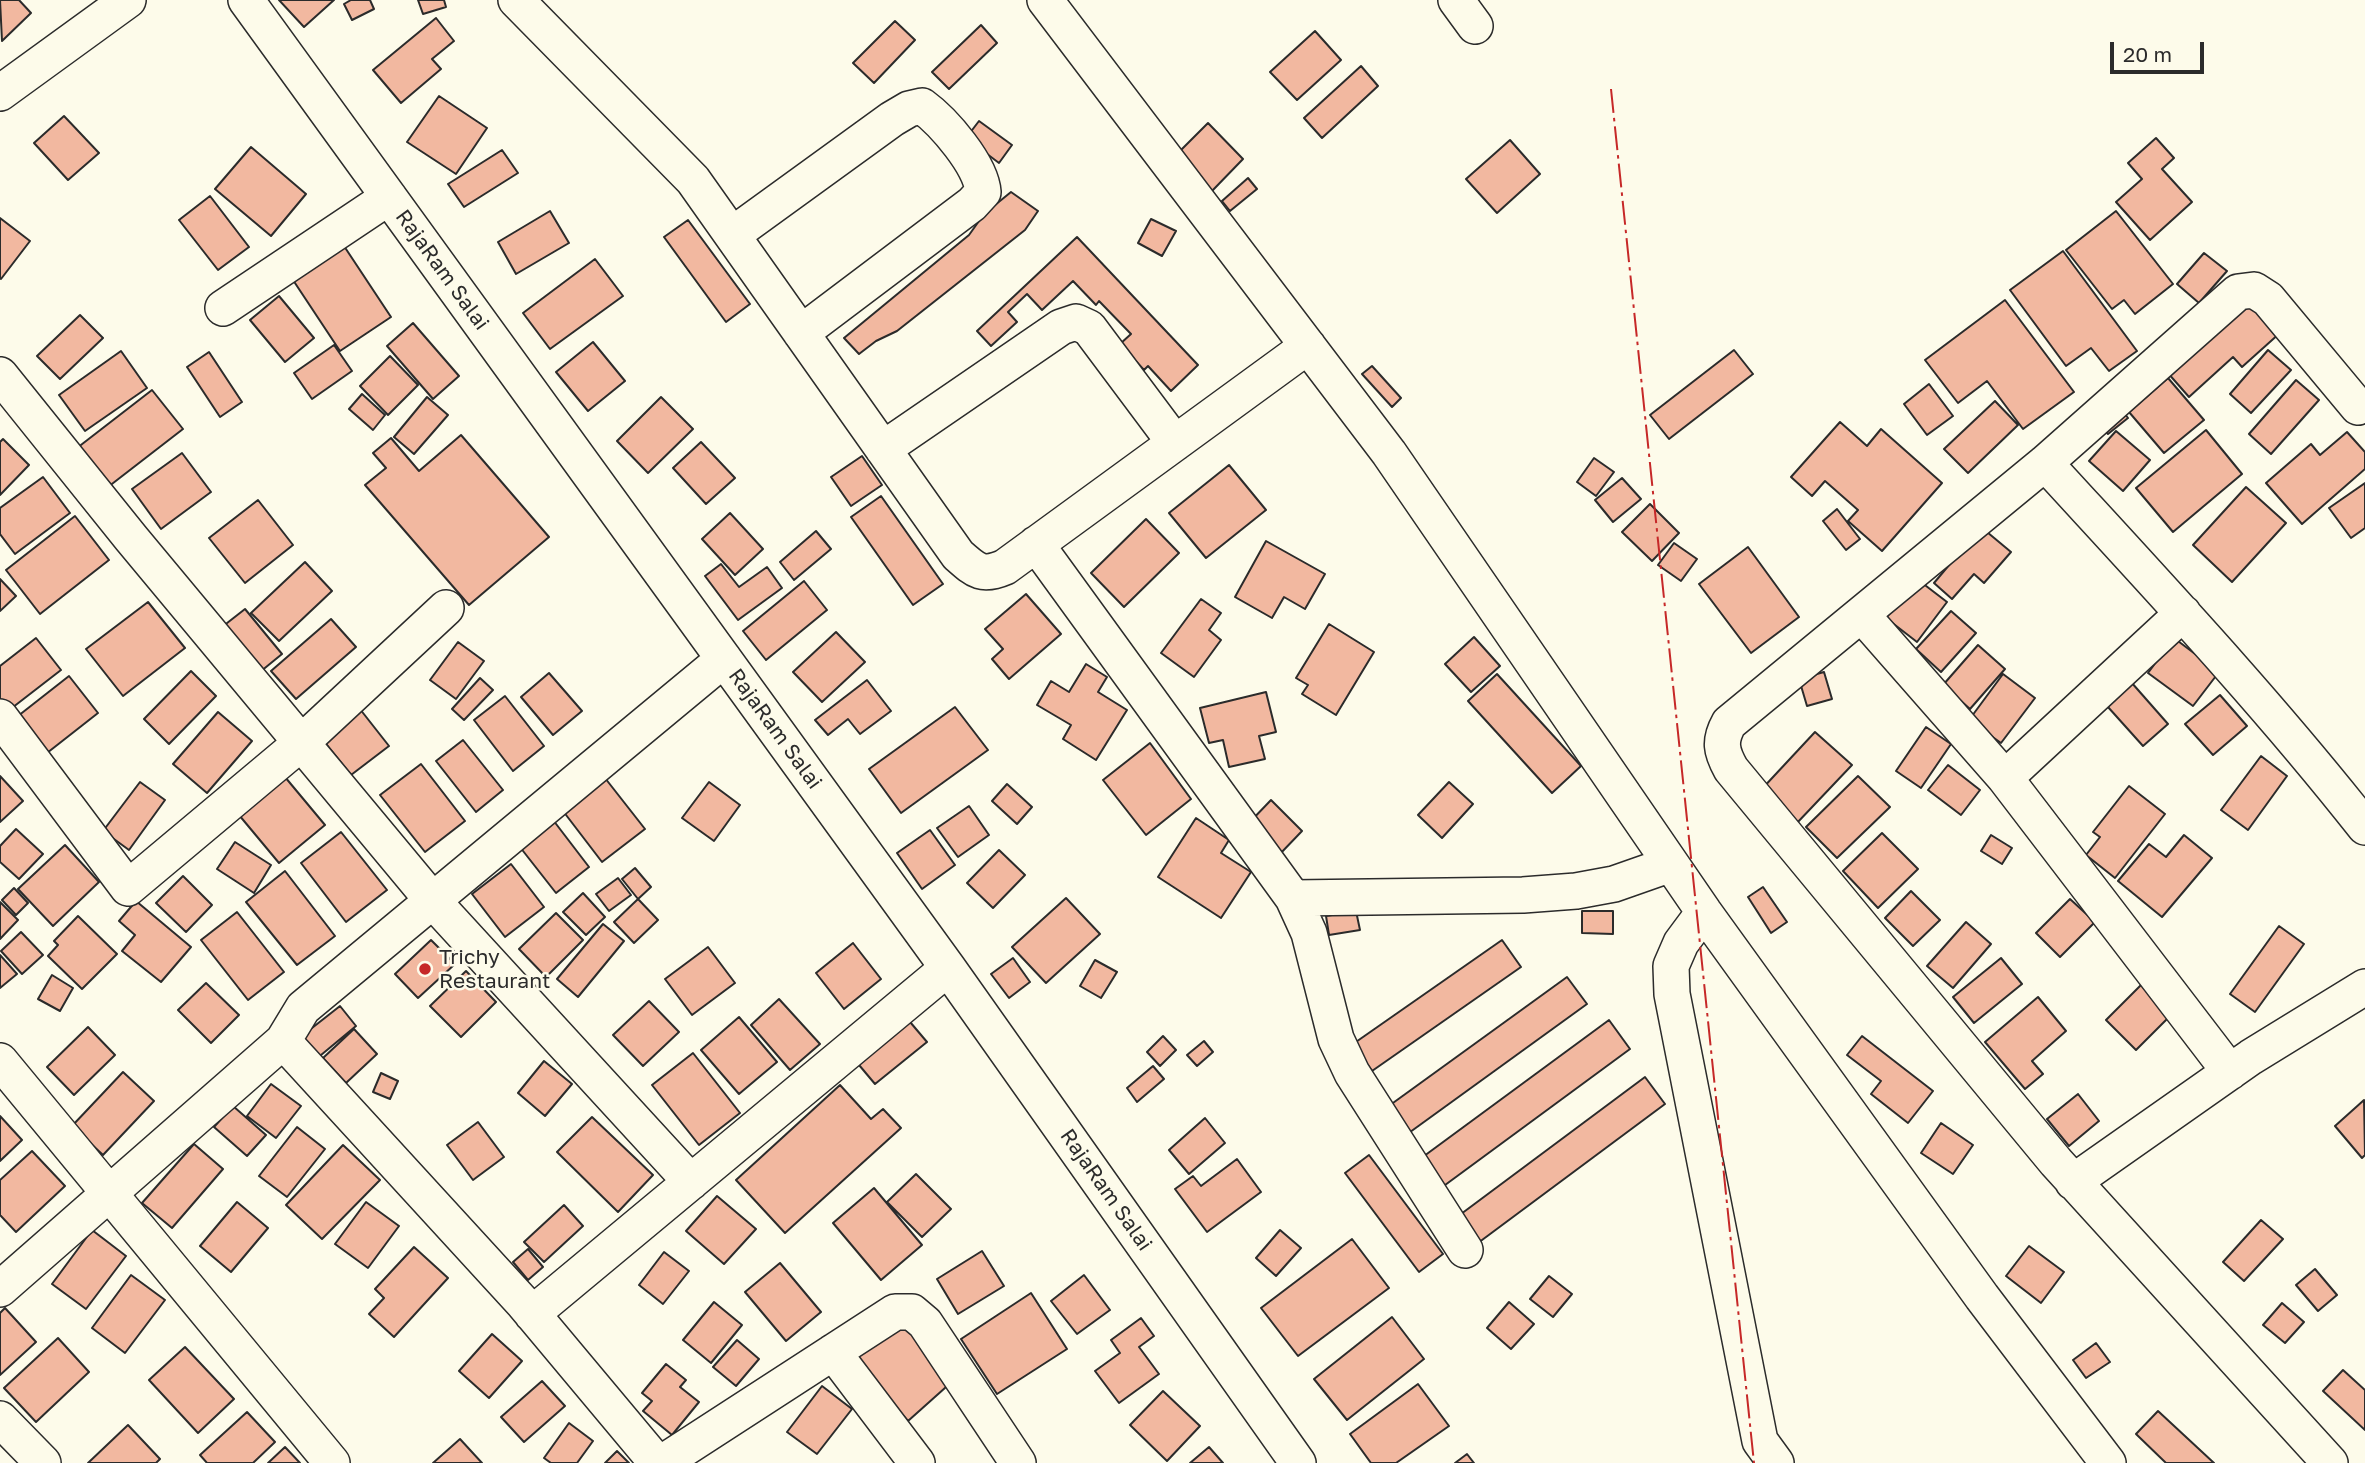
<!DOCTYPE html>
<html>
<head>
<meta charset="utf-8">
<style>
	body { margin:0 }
	#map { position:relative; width:2365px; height:1463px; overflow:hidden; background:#fdfbea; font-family:"Golos Text",sans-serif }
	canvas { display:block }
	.scale { position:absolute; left:2110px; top:42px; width:94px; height:32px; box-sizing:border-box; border:4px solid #2b2b2b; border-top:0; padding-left:9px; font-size:21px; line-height:24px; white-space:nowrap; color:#2b2b2b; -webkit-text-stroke:5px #fdfbea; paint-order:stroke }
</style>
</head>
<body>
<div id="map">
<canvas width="2365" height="1463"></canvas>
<div class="scale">20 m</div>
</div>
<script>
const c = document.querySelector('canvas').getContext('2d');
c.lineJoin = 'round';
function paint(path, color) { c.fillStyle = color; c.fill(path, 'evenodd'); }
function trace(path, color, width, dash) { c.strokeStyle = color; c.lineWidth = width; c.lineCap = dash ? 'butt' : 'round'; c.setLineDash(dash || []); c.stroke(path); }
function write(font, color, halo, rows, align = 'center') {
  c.font = font + ' "Golos Text",sans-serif'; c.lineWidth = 5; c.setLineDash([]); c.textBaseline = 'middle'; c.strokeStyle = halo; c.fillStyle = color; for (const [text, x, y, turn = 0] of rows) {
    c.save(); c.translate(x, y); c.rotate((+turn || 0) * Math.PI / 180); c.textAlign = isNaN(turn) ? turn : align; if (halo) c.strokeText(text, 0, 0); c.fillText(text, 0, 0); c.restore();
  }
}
const building = new Path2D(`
	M0,0h19l12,13 -29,28z
	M279,0h55l-30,27z
	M351,0h19l4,9 -22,11 -8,-16z
	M418,0h26l2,7 -23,7z
	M436,18l18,23 -22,18 9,10 -40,34 -28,-33z
	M895,21l20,19 -41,43 -21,-20z
	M981,25l16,18 -48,46 -17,-17z
	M1315,31l26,29 -44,40 -27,-28z
	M1361,66l17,20 -56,52 -18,-20z
	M439,96l48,32 -31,46 -49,-32z
	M64,116l35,37 -31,27 -34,-37z
	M979,121l33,24 -13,18 -33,-25z
	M1208,123l35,36 -31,32 -36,-36z
	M2156,138l18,20 -12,11 30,33 -42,38 -34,-38 26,-23 -14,-16z
	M1510,140l30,34 -43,39 -31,-34z
	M251,147l55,47 -35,42 -56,-47z
	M502,150l16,23 -54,34 -16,-23z
	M1248,178l9,11 -27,22 -8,-10z
	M1011,192l27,19 -13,19 -128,101 -21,10 -17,13 -15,-16 125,-103 15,-21z
	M210,196l39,51 -31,23 -39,-50z
	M550,211l19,32 -53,31 -18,-32z
	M2116,211l57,73 -38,30 -11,-14 -12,9 -46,-59z
	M0,218l30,23 -29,38 -1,-1z
	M1151,219l25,12 -14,25 -24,-13z
	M688,220l62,84 -24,18 -62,-85z
	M1077,237l121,128 -27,26 -23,-25 -4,4 -24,-26 11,-10 -32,-33 -3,4 -23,-24 -31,29 -15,-16 -19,18 9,10 -26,24 -14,-15z
	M342,243l49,74 -51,34 -49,-74z
	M2063,251l74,100 -28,20 -18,-23 -25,18 -56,-76z
	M2204,253l23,18 -28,32 -22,-19z
	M595,259l28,37 -73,53 -27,-36z
	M279,296l35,42 -29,24 -35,-42z
	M2250,298l31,34 -39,35 -9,-10 -44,40 -22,-25z
	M2005,300l69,92 -51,37 -36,-48 -29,22 -33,-43z
	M80,315l23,23 -43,41 -23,-23z
	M413,323l46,53 -26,23 -46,-53z
	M593,342l32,39 -37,30 -32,-39z
	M334,345l18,26 -40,28 -18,-26z
	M1734,350l19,24 -84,65 -19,-24z
	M2268,350l23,20 -40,43 -21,-19z
	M121,351l26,37 -62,43 -26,-36z
	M209,352l33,50 -22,15 -33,-50z
	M390,356l28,29 -30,30 -28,-29z
	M1372,366l29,32 -9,9 -30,-33z
	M2168,378l36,42 -40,33 -35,-41z
	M2296,380l23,20 -48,54 -22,-20z
	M1929,384l24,32 -26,19 -23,-31z
	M152,390l31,39 -75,58 -31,-39z
	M362,394l23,21 -12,15 -24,-21z
	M427,397l21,18 -34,39 -20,-17z
	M661,397l32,32 -45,44 -31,-32z
	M1995,401l23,24 -50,48 -24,-24z
	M2117,404l11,14 -20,16 -12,-13z
	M1840,422l27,24 14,-17 61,54 -60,68 -34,-30 10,-11 -33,-29 -13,15 -21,-19z
	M2206,430l36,44 -69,58 -37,-44z
	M2116,431l34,29 -27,31 -34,-30z
	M2347,432l18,20v17l-63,55 -36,-41 45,-39 9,11z
	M461,435l88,102 -80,68 -104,-120 21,-17 -13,-15 18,-15 28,33z
	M3,439l26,26 -29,30v-53z
	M701,442l34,36 -29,26 -33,-36z
	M182,453l29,39 -50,37 -29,-40z
	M862,456l20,29 -31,21 -20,-29z
	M1594,458l20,14 -18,24 -19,-14z
	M1229,465l37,45 -60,48 -37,-45z
	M43,477l27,36 -55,41 -15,-20v-26z
	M1622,478l19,21 -28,23 -18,-22z
	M2365,483v45l-14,10 -22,-30z
	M2246,487l40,36 -54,59 -39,-37z
	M881,496l62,88 -30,21 -62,-88z
	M258,500l35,45 -48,38 -36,-45z
	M1650,504l29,29 -27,28 -30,-29z
	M1837,509l23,30 -14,11 -23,-29z
	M730,513l33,36 -28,26 -33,-36z
	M75,516l34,44 -69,54 -34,-44z
	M1146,519l33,34 -55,54 -33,-34z
	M1981,527l30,25 -27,31 -10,-9 -22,25 -18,-16z
	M816,531l15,18 -37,31 -14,-18z
	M1266,541l59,33 -20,35 -21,-12 -12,21 -37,-21z
	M1674,543l23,16 -16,22 -23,-16z
	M1748,547l51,70 -48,36 -52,-69z
	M305,562l27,29 -53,50 -28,-28z
	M721,564l18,23 28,-20 15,21 -44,32 -33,-44z
	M0,579l16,17 -16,15z
	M1917,579l30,23 -30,40 -31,-24z
	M804,581l23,29 -61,50 -23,-29z
	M1026,594l35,40 -52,45 -17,-20 11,-10 -18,-20z
	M1201,599l20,14 -12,17 12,10 -27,37 -33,-24z
	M148,602l37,46 -62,48 -37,-47z
	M245,609l37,45 -22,18 -38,-45z
	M1951,611l25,22 -35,39 -25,-23z
	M331,619l25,28 -60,52 -25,-28z
	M1329,624l45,28 -38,63 -34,-21 6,-9 -12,-7z
	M836,632l29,30 -43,40 -29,-30z
	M1474,637l26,29 -29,26 -26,-28z
	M36,638l25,32 -53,41 -8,-9v-36z
	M2174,638l45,34 -26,34 -45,-33z
	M458,642l26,19 -28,38 -26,-19z
	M1978,645l27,24 -35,40 -27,-24z
	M1086,664l21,13 -9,15 29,18 -31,50 -33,-21 8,-14 -34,-20 14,-24 18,11z
	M191,671l25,25 -47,48 -25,-25z
	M1824,672l8,27 -25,7 -8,-27z
	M549,673l33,38 -29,24 -32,-38z
	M1497,674l84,92 -29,27 -84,-92z
	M2003,674l32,24 -34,45 -32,-23z
	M2124,674l44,50 -25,22 -44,-49z
	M69,676l29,37 -51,40 -29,-37z
	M480,678l13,12 -29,30 -12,-11z
	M867,680l24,31 -31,23 -12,-15 -20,16 -13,-15z
	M1266,692l10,40 -17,4 6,23 -36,8 -6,-27 -14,3 -9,-35z
	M2220,695l27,31 -34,29 -28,-31z
	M505,696l39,50 -31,25 -39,-51z
	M356,704l33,42 -38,29 -33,-41z
	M955,707l33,43 -87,63 -32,-44z
	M218,712l34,29 -45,52 -34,-29z
	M1926,727l25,17 -30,44 -25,-17z
	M1815,732l37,33 -56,59 -36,-33z
	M463,740l40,50 -27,22 -40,-51z
	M1150,743l41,56 -45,36 -43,-55z
	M2261,756l26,20 -39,54 -27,-20z
	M421,764l44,57 -40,31 -45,-57z
	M1948,765l32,25 -19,25 -33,-25z
	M280,771l45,54 -46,38 -45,-54z
	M0,776l23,25 -23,21z
	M1858,776l32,31 -53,51 -31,-31z
	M605,778l40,51 -43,33 -39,-51z
	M140,782l25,18 -36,50 -26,-19z
	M709,782l31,23 -26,36 -32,-23z
	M1449,782l24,22 -31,34 -24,-23z
	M1007,784l25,23 -15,17 -25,-23z
	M2129,786l36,28 -50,64 -29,-23 14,-18 -7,-5z
	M1271,800l31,31 -23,24 -32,-30z
	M969,806l20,29 -31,22 -21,-29z
	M550,816l39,51 -33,26 -40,-51z
	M1196,818l33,22 -8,13 30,19 -30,46 -63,-41z
	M16,829l27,25 -24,25 -19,-17v-16z
	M930,830l25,35 -33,24 -25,-36z
	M341,832l46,58 -41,32 -45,-59z
	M1882,833l36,36 -40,39 -35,-37z
	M1991,835l21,13 -10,16 -21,-13z
	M2184,835l28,23 -50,59 -44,-36 31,-37 17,13z
	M235,842l36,23 -17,28 -37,-24z
	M65,845l34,37 -46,44 -35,-37z
	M999,850l26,25 -32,33 -26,-25z
	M511,864l33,43 -39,30 -33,-43z
	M635,868l16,19 -13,12 -16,-20z
	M285,871l50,65 -38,29 -51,-63z
	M183,876l29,29 -26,27 -30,-29z
	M618,878l13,17 -22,16 -13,-17z
	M1763,887l24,35 -16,11 -23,-36z
	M14,888l14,15 -12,12 -14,-15z
	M1911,891l29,29 -27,26 -28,-28z
	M583,893l22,24 -19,18 -23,-23z
	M1066,898l34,36 -54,49 -34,-36z
	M638,899l20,21 -24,23 -20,-21z
	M2070,899l25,23 -35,35 -24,-24z
	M136,901l55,46 -30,35 -39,-31 13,-16 -16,-14z
	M0,902l18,18 -18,19z
	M1356,911l4,19 -31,5 -3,-19z
	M1582,911h31v23l-31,-1z
	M237,912l47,60 -36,28 -47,-60z
	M556,913l27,27 -37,37 -27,-28z
	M78,916l39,38 -35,35 -34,-33 10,-11 -4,-4z
	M1966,922l25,22 -38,44 -26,-22z
	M603,924l21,17 -46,56 -21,-18z
	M2279,926l25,18 -49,68 -25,-18z
	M21,932l22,23 -21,19 -21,-23z
	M431,940l24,24 -37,34 -23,-24z
	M1502,940l19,27 -149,104 -19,-27z
	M853,943l28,36 -37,30 -28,-36z
	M708,947l27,36 -43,32 -27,-36z
	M0,955l17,19 -17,14z
	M1013,958l17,24 -21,16 -18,-24z
	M2001,958l21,26 -48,39 -21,-26z
	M1095,960l22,12 -16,26 -21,-12z
	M466,971l30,31 -35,35 -31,-31z
	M52,975l21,13 -13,23 -22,-12z
	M1567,977l20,27 -181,131 -20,-27z
	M206,983l33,32 -28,28 -33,-33z
	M2141,985l30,30 -35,35 -30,-30z
	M2038,997l28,34 -34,30 11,13 -18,15 -40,-47z
	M779,999l41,45 -30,26 -39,-45z
	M649,1001l30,31 -36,34 -30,-31z
	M340,1006l16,20 -41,34 -17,-21z
	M905,1016l22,26 -52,42 -21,-25z
	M739,1017l38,45 -38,32 -38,-44z
	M1609,1020l21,29 -189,139 -21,-29z
	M88,1027l27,28 -41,40 -27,-28z
	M354,1029l23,25 -31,29 -23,-25z
	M1163,1036l13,14 -16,16 -13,-14z
	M1862,1036l71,55 -25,32 -37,-29 10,-13 -34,-26z
	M1204,1041l9,11 -16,14 -10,-11z
	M693,1053l47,60 -41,32 -47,-60z
	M544,1061l28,23 -27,32 -27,-23z
	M1153,1066l11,13 -27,23 -10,-14z
	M123,1072l31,29 -51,54 -31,-29z
	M381,1073l17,8 -8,18 -17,-7z
	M1645,1077l20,27 -187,139 -21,-26z
	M271,1084l30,22 -25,32 -29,-22z
	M840,1085l31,34 12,-10 18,19 -116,105 -49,-53z
	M2078,1094l21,27 -30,25 -22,-27z
	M2364,1100l1,55 -3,3 -27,-32z
	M233,1106l33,29 -19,21 -33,-29z
	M0,1116l22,24 -22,21z
	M592,1117l61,58 -35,37 -61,-60z
	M1205,1118l20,25 -36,31 -20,-24z
	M478,1122l26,35 -31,23 -26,-35z
	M1941,1123l32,22 -20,29 -32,-21z
	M297,1127l28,22 -38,48 -28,-21z
	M194,1144l29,25 -51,59 -30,-25z
	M343,1145l37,35 -58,59 -36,-34z
	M32,1151l33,35 -49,46 -16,-17v-35z
	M1369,1155l74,99 -24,18 -74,-99z
	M1237,1159l24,33 -54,40 -32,-43 18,-13 8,10z
	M916,1174l35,35 -29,28 -35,-35z
	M874,1188l48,57 -41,35 -48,-57z
	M717,1196l39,33 -32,35 -38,-33z
	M237,1202l31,26 -37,44 -31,-26z
	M366,1202l33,24 -31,42 -33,-24z
	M564,1205l19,21 -39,36 -20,-20z
	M2261,1220l22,19 -39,42 -21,-19z
	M92,1230l34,26 -40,53 -34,-25z
	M1280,1230l21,18 -25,28 -20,-18z
	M1352,1239l37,49 -91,68 -37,-48z
	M2029,1246l35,26 -23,31 -35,-27z
	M414,1247l34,31 -54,59 -25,-23 15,-16 -9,-9z
	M528,1249l15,18 -15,13 -15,-18z
	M982,1251l22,35 -46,28 -21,-35z
	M664,1252l25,19 -26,33 -24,-19z
	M780,1263l41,49 -35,29 -41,-49z
	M2315,1269l22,26 -19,16 -22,-26z
	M131,1275l34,25 -40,53 -33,-25z
	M1084,1275l26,35 -33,24 -26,-33z
	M1549,1276l23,18 -19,23 -23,-18z
	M1031,1293l36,56 -70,45 -36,-55z
	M714,1302l28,23 -31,38 -28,-23z
	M1509,1302l25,22 -23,25 -24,-21z
	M2282,1303l22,19 -19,21 -22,-18z
	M5,1308l31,34 -36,33v-62z
	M897,1315l58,64 -47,42 -58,-64z
	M1392,1317l32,42 -77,61 -33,-41z
	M1141,1318l13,18 -15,11 20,27 -40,29 -24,-32 25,-18 -9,-13z
	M492,1334l30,27 -33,37 -30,-27z
	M58,1338l31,34 -53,50 -32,-34z
	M737,1340l22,19 -23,27 -23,-19z
	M2096,1343l14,19 -24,16 -13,-18z
	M185,1347l49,52 -36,34 -49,-53z
	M666,1364l20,16 -6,7 19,15 -27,33 -29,-24 9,-10 -10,-8z
	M2343,1370l22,20v40l-42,-39z
	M542,1381l23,25 -41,36 -23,-25z
	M1418,1384l31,42 -53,37h-25l-21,-29z
	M822,1386l30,23 -35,45 -30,-22z
	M1163,1391l37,35 -33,35 -37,-36z
	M2158,1411l56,52h-48l-30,-29z
	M247,1412l28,30 -22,21h-46l-7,-8z
	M569,1423l24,18 -16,22h-26l-7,-5z
	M128,1425l32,34 -4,4h-68z
	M460,1439l22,24h-49z
	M285,1447l15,16h-32z
	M1209,1447l14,16h-33z
	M617,1451l12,12h-24z
	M1467,1454l7,9h-19z`);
paint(building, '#f2b8a0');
trace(building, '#2b2b2b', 2);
const minor = new Path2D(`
	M246,0l702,968 350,495
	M516,0l177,180 265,375c18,16 24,22 47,12l303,-221
	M1045,0l344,453 315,459 278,385 126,166
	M1456,0l19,26
	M0,93l128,-93
	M732,235l160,-116 17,-10 13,-3c22,16 59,59 61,86l-11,12 -171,129
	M223,308l166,-111
	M0,375l131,163 302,363 258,281
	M883,449l178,-122 15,-5 13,6 86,115
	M2045,463c109,119 220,237 320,364
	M1036,544l257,354 16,35 27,106 16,34 113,177
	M2183,613l-178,165 225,294
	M1862,615l143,163
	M0,717l128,171 173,-145 145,-135
	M1293,898l230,-3 53,-4 38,-7 57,-20
	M1704,912l-23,31 -10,23 1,28 88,447 16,22
	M283,1041l20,-33 421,-349
	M0,1061l332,402
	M2073,1182l178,-125 114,-70
	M0,1289l283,-248 241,263 133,159
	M532,1314l416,-346
	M833,1352l84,111
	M0,1419l43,44
	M662,1463l233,-151h17l13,11 93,140
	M2330,1463l-274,-301 -325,-393c-10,-18 -12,-28 -2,-46l316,-260 193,-171 16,-2 14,9 90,108`);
trace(minor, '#2b2b2b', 38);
trace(minor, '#fdfbea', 35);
trace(new Path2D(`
	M1611,89l143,1374`), '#c62828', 2, [24, 5, 3.5, 5]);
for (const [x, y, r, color] of [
	[425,969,7,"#c62828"]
]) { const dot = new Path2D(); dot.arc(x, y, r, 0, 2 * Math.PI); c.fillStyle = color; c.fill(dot); trace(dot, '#fdfbea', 2.5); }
write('21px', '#2b2b2b', '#fdfbea', [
	["RajaRam Salai",442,270,54],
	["RajaRam Salai",775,729,54],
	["RajaRam Salai",1106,1190,55]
]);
write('21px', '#2b2b2b', '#fdfbea', [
	["Trichy",439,957],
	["Restaurant",439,981]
], 'left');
</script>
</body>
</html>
